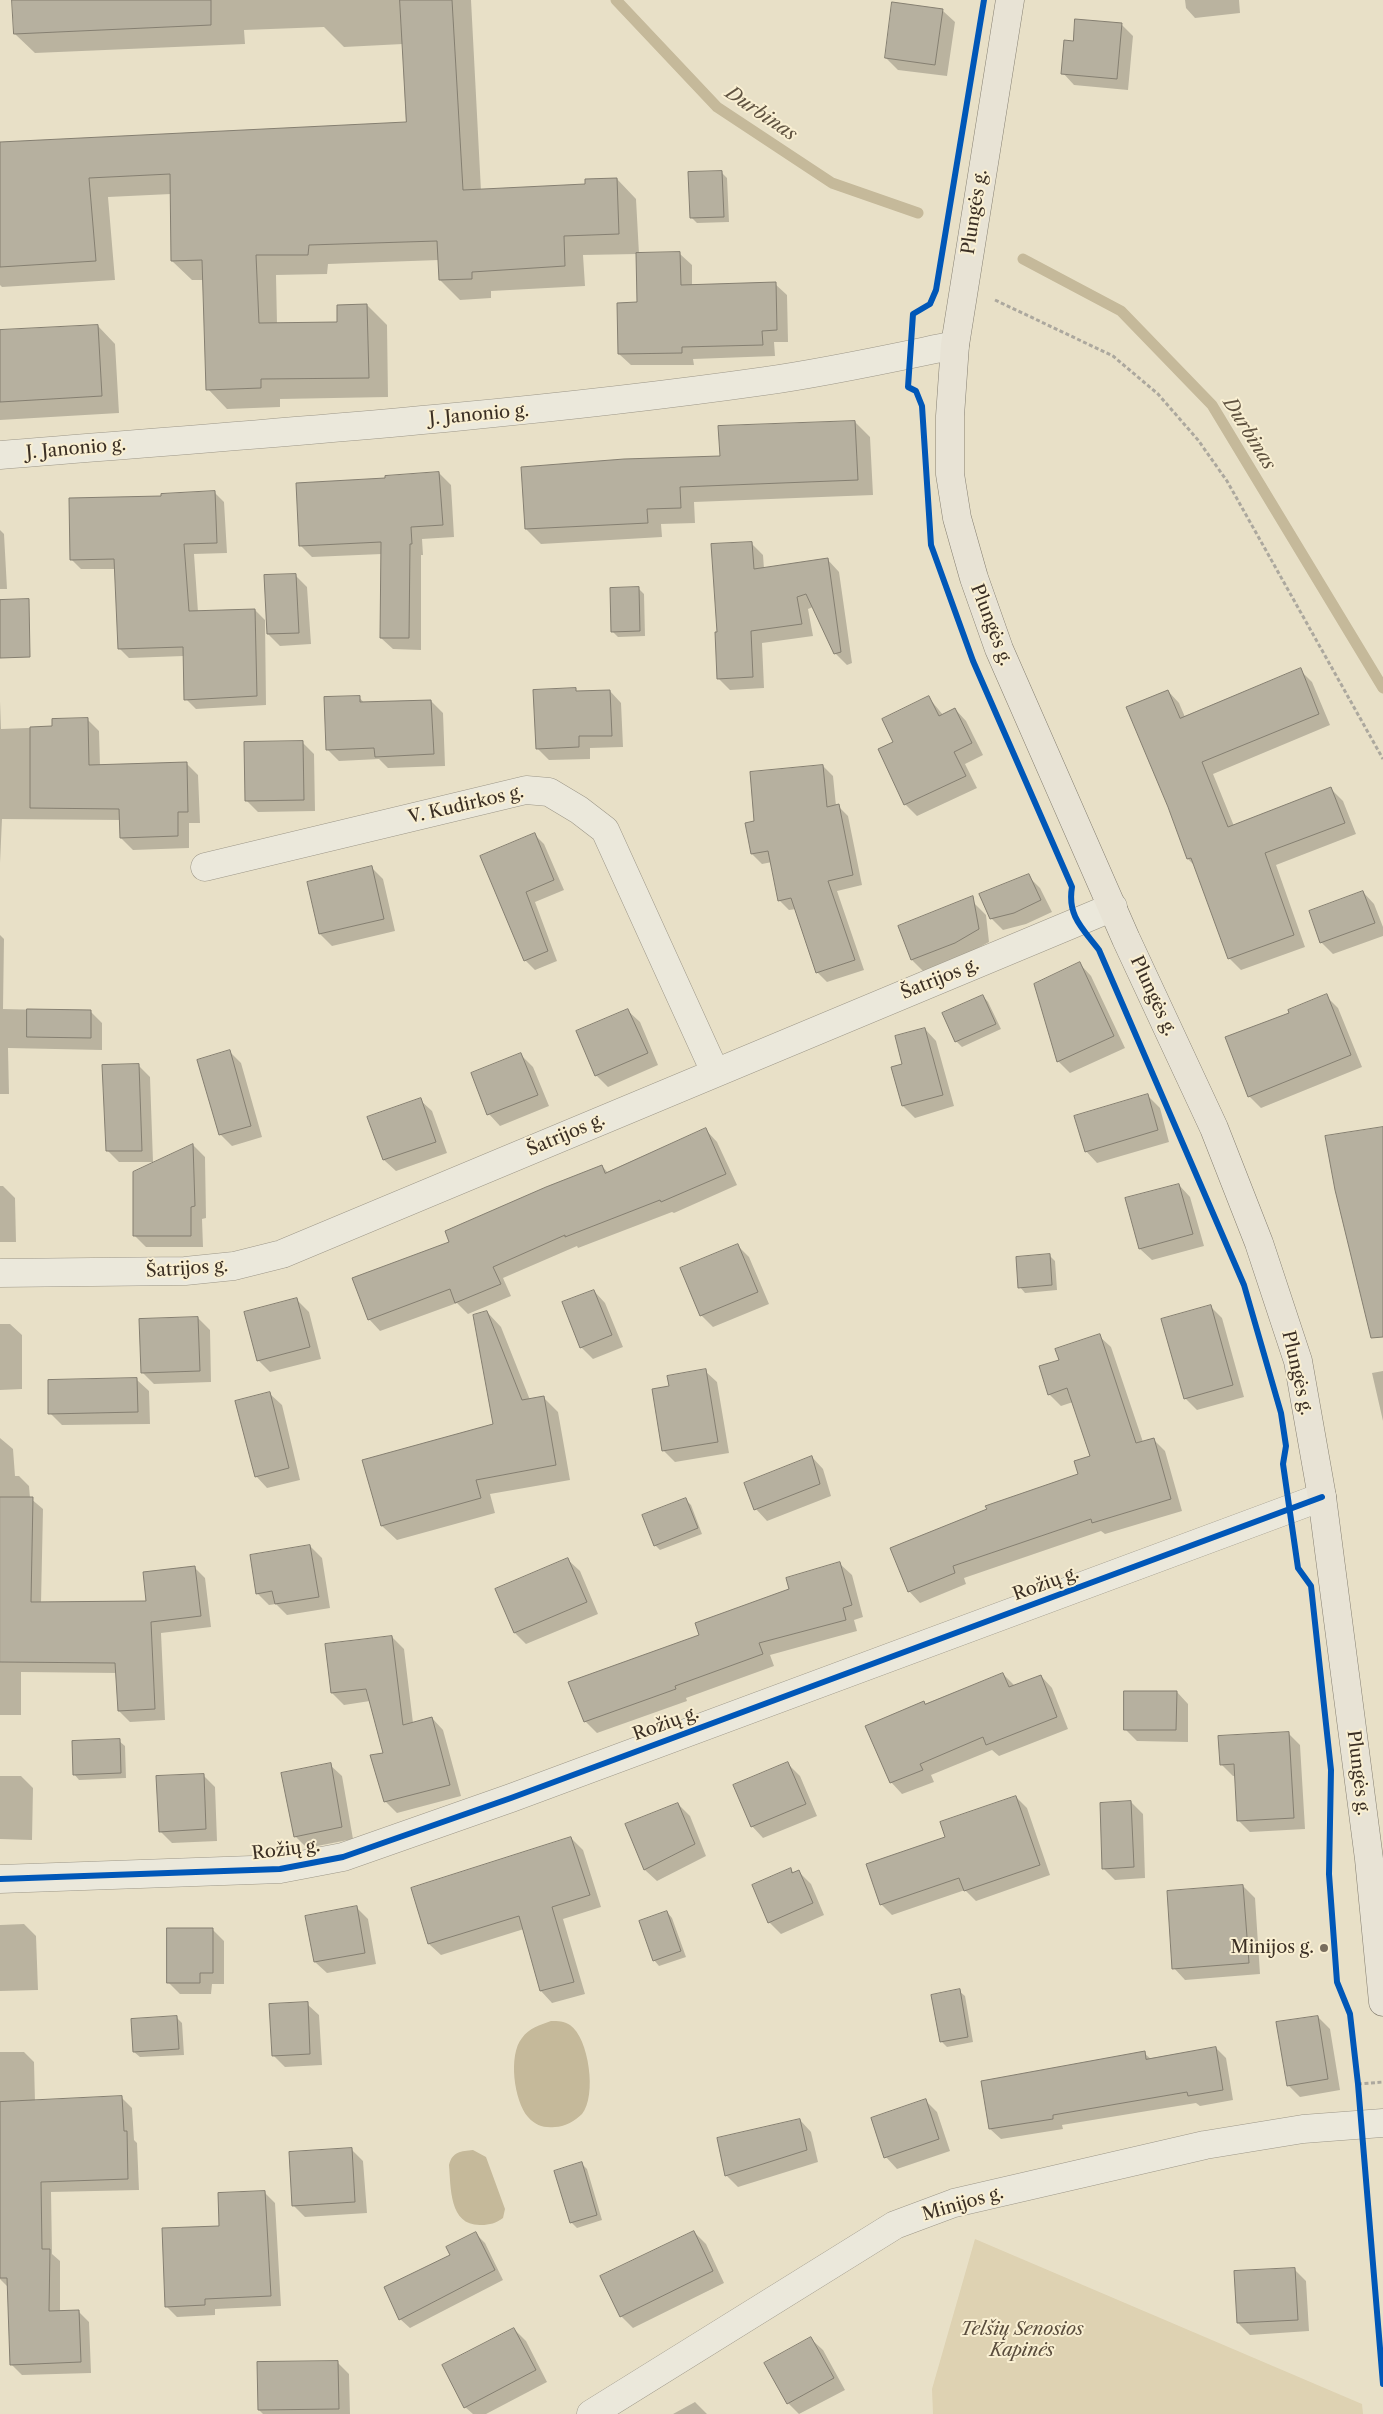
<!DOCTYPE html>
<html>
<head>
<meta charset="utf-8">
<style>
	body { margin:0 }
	canvas { display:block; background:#e8e0c7 }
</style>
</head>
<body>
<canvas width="1383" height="2414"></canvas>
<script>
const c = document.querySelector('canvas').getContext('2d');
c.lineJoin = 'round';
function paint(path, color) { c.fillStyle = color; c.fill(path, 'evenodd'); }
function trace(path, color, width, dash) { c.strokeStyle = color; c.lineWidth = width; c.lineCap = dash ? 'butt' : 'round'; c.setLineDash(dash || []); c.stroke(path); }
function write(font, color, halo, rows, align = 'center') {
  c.font = font + ' "Libre Caslon Text",serif'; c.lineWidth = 4; c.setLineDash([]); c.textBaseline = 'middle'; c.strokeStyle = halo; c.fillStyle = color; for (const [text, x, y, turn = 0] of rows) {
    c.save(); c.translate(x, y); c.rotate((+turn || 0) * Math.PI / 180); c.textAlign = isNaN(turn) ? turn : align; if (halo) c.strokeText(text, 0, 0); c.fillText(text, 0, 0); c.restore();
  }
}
paint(new Path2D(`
	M975,2239l387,165 1,10h-430l-1,-25z`), '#ded2b2');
paint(new Path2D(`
	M551,2021c7,0 13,0 19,4 19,13 27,71 12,89 -7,7 -18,13 -27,13 -11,1 -19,-1 -27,-10 -14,-16 -20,-62 -6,-79 7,-10 18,-13 29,-17z
	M473,2150l13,7 19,52 -2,9c-7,5 -13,7 -22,7 -32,1 -30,-37 -32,-60 3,-13 12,-14 24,-15z`), '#c5b99a');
paint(new Path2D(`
	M13,0h458l10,191 106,-6 30,-6 19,20 3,55h41l12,11v21l83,-2 12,11 1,47h-14l1,14 -82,3 1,6h-63l-12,-11 19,-50 -1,-50 -54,1 2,31 -94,5v7l-31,2 -20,-20 -1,-20 -111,4 -1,10 -51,1 1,49 61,-1 29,-18 20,20 1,72 -108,2v8l-53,2 -19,-20 -4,-109h-12l-20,-19 -1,-67 -63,3 7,83 -113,7 -2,-2v-142l407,-19 -4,-80 -59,3 -20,-20 -80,3 1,14 -210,9 -20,-19z
	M1185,0h54l1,13 -45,5 -9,-10z
	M894,4l49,7 12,11 -8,54 -49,-6 -12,-12z
	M1121,24l12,12 -5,54 -54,-5 -11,-12 11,-31z
	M721,172l6,6 2,44 -32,1 -6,-6z
	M98,326l17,18 4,69 -119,7v-89z
	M855,422l15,15 3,58 -179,7 1,21 -34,1 1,13 -121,7 -15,-15 195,-72z
	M439,473l12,12 3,52 -32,2 1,16h-2v95l-28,-1 -12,-11 1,-84 -70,3 -12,-12 86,-66z
	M215,493l9,9 3,51 -33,1 4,58 57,-2 10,10 1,85 -70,4 -10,-10 -2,-43 -55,2 -10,-10 -3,-79h-35l-10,-10 91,-62z
	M0,530l4,4 3,55h-7z
	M751,543l12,12 1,14 64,-9 11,12 13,91 -5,2 -12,-12 -22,-46 -5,2 5,27 -51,7 2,45 -34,2 -12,-12 1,-45z
	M295,575l12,12 4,57 -31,2 -12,-12z
	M638,588l6,6 1,42 -27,1 -6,-6z
	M1300,670l12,12 18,43 -117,49 21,52 97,-37 12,12 13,33 -80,31 29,82 -64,23 -12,-12 -34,-92 -7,-7 -20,-168 11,12 6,14z
	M535,691h75l11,12 2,44 -33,1v11l-41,1 -12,-12z
	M359,697l6,7 66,-3 12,12 2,53 -57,2 -9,-9 -40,2 -12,-12z
	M929,698l14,17 12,-6 11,12 17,34 -18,9 12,24 -60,28 -12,-12 -11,-62z
	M0,701l1,28 52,-2 34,-8 12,12 1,35 86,-3 12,12 2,48h-11v25l-56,2 -12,-12v-18l-119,-1 -2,44z
	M302,742l12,12 1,57 -57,1 -12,-12z
	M823,766l10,10 3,30h2l10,10 14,69 -25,6 27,79 -37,12 -10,-10 -21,-63 -7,1 -10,-10 -7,-38 -10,2 -10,-10 3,-32z
	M534,834l10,10 20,46 -29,12 22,59 -22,9 -10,-10 -44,-104z
	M372,868l11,11 12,52 -63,15 -12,-12 -12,-51z
	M1028,876l12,12 12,24 -26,12 -23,6 -12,-12z
	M1363,892l11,12 9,23v9l-50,18 -12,-12z
	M974,903l12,12 3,27 -22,12 -43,18 -12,-12 -13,-33z
	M0,935l4,4 -1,70 87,2 12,12v27l-94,-2 1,46h-9z
	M1080,964l11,12 34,72 -55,25 -12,-12 -23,-76z
	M983,996l5,6 13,27 -39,18 -6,-6z
	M1326,996l12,12 24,59 -101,41 -12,-12 42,-82z
	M628,1011l12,11 18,43 -50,22 -12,-12z
	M925,1029l11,12 18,65 -39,12 -12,-12 -10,-38 11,-3z
	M230,1052l11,11 21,74 -30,9 -12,-12z
	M521,1055l12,12 16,39 -49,20 -11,-12z
	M138,1065l12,12 3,85h-34l-12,-12z
	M1148,1096l12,12 9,34 -72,21 -11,-12z
	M420,1100l12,11 15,42 -51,18 -12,-11z
	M706,1130l11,12 20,43 -63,28 -2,-1 -94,36 -1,-2 -74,32 8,18 -43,18 -11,-11 -77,28 -11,-12 82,-77 151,-76 6,7z
	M193,1145l12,12 1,61 -4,1 1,28h-57l-12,-12v-62z
	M1179,1185l11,12 14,49 -52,14 -12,-11z
	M0,1186h3l12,12 1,44h-16z
	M738,1246l11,11 20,47 -56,23 -12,-12z
	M1049,1255l6,6 2,29 -32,3 -5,-6z
	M594,1291l11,12 18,44 -30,12 -12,-12z
	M297,1300l12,12 12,47 -51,13 -12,-12z
	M1211,1307l11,11 22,79 -47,13 -12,-12z
	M487,1312l14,15 29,73 13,-3 15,15 12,68 -80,14 5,19 -98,27 -15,-14 -18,-65 130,-36z
	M198,1318l12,12 1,52 -57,2 -12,-12z
	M0,1324h10l12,11v54l-22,1z
	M1099,1336l12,11 32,95 10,-3 12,12 17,60 -77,23 -4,-3 -137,47 2,6 -46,19 -11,-12 170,-117 12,-17 -18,-55 -12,4 -12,-12 12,-33z
	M705,1371l12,11 12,71 -54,9 -12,-12 8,-63z
	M1383,1371v50l-11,-48z
	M137,1380l12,11 1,33 -88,1 -12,-12z
	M270,1394l12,11 18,75 -33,8 -11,-12z
	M0,1438l13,11 2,27h4l10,10 1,12 13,11 -2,95 106,-2 47,-35 11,11 6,49 -50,6 4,87 -35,2 -11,-11 -2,-38 -96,-1v43h-21z
	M812,1457l11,12 8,27 -64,25 -11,-12z
	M685,1499l6,6 11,29 -42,16 -5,-5z
	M310,1546l12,12 8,50 -43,7 -11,-11 -7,1 -12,-12z
	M568,1560l12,11 18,43 -72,30 -11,-11z
	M840,1564l12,11 11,42 -9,3 3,11 -87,24 4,11 -88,32 1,3 -90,32 -12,-12 116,-86z
	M392,1637l12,12 9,74 19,-5 11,12 18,66 -64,17 -12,-12 -1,-47 -14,-53 -26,4 -12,-12z
	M1003,1674l12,12 26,-10 11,12 16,41 -69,27 -7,-6 -61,25 3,7 -32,12 -11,-12 33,-79 2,2z
	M1177,1692l11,12v38l-51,-1 -11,-11z
	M1288,1733l12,12 5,84 -55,3 -12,-12 -2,-44h-3l-12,-12z
	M119,1741l6,5 1,32 -47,2 -5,-6z
	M788,1764l12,12 17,40 -54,22 -11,-12z
	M330,1765l12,11 11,63 -46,9 -12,-12z
	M203,1775l12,12 2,54 -45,2 -12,-12z
	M0,1776h21l12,12 -1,52 -32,-1z
	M1016,1797l11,11 23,67 -74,26 -11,-11 -73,25 -11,-11 65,-66z
	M1131,1802l12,12 2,64 -30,2 -12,-12z
	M678,1804l12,12 16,40 -49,25 -12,-11 -18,-45z
	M571,1838l12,12 18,57 -38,12 22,75 -33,9 -11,-12 -17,-62 -83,26 -12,-11 -17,-55z
	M790,1869l4,4 5,-1 12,12 13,31 -43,19 -12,-12z
	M1243,1886l12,12 5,76 -75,6 -11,-12z
	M356,1907l12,12 8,45 -49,9 -12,-11z
	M667,1912l5,6 14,39 -27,9 -5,-6z
	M24,1924l12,12 2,54 -38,1v-66z
	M212,1929l12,12v43h-12l-1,10h-31l-12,-12z
	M959,1991l6,5 8,46 -26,5 -6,-6z
	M307,2004l12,11 3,50 -37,2 -12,-12z
	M1318,2017l12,12 10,61 -40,7 -12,-12z
	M177,2018l5,5 2,32 -44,2 -6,-5z
	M1216,2048l10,10 7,42 -33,6 -4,-3 -134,22 1,4 -62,10 -11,-10 -7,-47 161,-29 7,6z
	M0,2052h24l10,10 1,40 86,-5 11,11 2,32 3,3 2,47 -88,2 1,62 8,7v51l18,-1 11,11 2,51 -69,2 -11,-11 -2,-76 -9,-9z
	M926,2101l11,11 13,39 -53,18 -11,-12z
	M800,2120l11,12 7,30 -80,25 -12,-12z
	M351,2149l12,12 4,52 -62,4 -12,-12z
	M582,2164l5,5 15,51 -25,8 -6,-6z
	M264,2192l11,11 6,103 -66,3v6l-38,2 -11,-11 54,-79z
	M694,2232l12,12 18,39 -91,45 -12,-12z
	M476,2234l9,9 18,37 -93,48 -10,-9 52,-63z
	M1294,2269l12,12 3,50 -59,4 -12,-12z
	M514,2329l12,12 21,41 -61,32h-13l-8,-7z
	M811,2339l12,11 22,40 -46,24 -11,-11z
	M337,2362l12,12 1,40h-87l-4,-4z
	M695,2402l12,12h-34z`), '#0003');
trace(new Path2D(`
	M616,0l101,107 115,76 86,30
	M1023,259l98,52 91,94 171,283`), '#c5b99a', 11);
const building = new Path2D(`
	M12,0h199v25l-197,9z
	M400,0h52l11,190 122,-6v-5l32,-1 2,56 -55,2 1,30 -93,6v7l-33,1 -2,-39 -128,4 -1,10h-52l3,68 78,-1v-17l30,-1 2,74 -108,1v9l-55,2 -4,-130 -31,1 -1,-87 -81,4 7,83 -96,6v-125l406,-20z
	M892,2l51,7 -8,56 -50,-7z
	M1075,19l47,4 -5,56 -56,-5 3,-34 9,1z
	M722,171l2,46 -34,1 -2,-46z
	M680,252l1,33 95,-3 1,48 -15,1 1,14 -81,2v6l-64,1 -1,-51 20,-1 -1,-49z
	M98,325l4,71 -102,6v-72z
	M855,421l3,59 -178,7 1,21 -34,1 1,14 -123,6 -4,-62 103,-8 96,-3 -2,-30z
	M439,472l4,53 -32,2 1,17h-2l-1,94h-29l1,-96 -82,4 -3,-63 89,-5v-2z
	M215,491l2,52 -33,1 5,67 66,-2 2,87 -73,4 -1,-53 -65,2 -4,-90 -44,1 -1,-62 92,-2v-2z
	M752,542l2,27 74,-11 13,94 -7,2 -28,-60 -9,3 5,27 -51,7 2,46 -36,2 -2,-47h2l-6,-88z
	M296,574l3,59 -32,1 -3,-59z
	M639,587l1,44 -29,1 -1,-44z
	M29,599l1,58 -30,1v-58z
	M1301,668l18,46 -117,48 26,65 103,-40 14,36 -80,30 29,82 -66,24 -37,-101 -4,1 -19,-52 -42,-100 42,-17 12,28z
	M576,688v3l34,-1 2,46h-33v11l-43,2 -3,-59z
	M360,696v6l71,-2 3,54 -59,3 -1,-9 -48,2 -2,-53z
	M929,696l10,20 16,-8 17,35 -18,9 12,24 -62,29 -26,-56 15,-7 -11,-23z
	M88,718l1,47 98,-3 1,50h-10v24l-58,2 -1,-29 -89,-1v-81l22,-1v-7z
	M303,741l1,59 -59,1 -1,-59z
	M823,765l4,42 12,-3 14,71 -25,6 27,79 -39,13 -25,-75 -13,3 -10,-50 -17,3 -6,-31 9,-2 -4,-49z
	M535,833l19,47 -28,12 22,59 -24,10 -44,-105z
	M372,866l12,53 -65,15 -12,-52z
	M1029,874l12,26 -27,13 -24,6 -11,-25z
	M1363,891l12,32 -55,20 -11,-32z
	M973,896l6,33 -24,14 -44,17 -13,-34z
	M1080,962l34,74 -57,26 -23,-78z
	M1327,994l24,61 -103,42 -23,-60 64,-24 -1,-3z
	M983,995l13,29 -41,18 -13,-29z
	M27,1009l64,1v28l-64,-1z
	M628,1009l20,44 -53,23 -19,-45z
	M925,1028l18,67 -41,11 -11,-39 11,-3 -7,-28z
	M230,1050l21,76 -32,9 -22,-75z
	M521,1053l17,42 -51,20 -16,-42z
	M139,1064l3,87h-36l-4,-86z
	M1148,1094l10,36 -73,22 -11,-36z
	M421,1098l15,44 -53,18 -16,-43z
	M1383,1127v210l-12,1 -36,-148 -10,-54z
	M706,1128l20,46 -65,28 -1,-2 -95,37v-2l-72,32 8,17 -46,19 -5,-14 -82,31 -16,-42 97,-36 -4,-11 101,-44 56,-22 3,8z
	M193,1144l2,62 -4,1v29h-58v-64z
	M1179,1184l14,50 -54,15 -14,-51z
	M738,1244l20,48 -58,24 -20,-48z
	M1050,1254l2,31 -34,3 -2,-31z
	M594,1290l18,45 -32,13 -18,-46z
	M297,1298l13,49 -53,14 -13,-49z
	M1211,1305l22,80 -49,14 -23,-80z
	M487,1311l35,89 22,-4 12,69 -80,15 5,18 -100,28 -19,-66 131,-36 -20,-109z
	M198,1317l2,54 -59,2 -2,-54z
	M1100,1334l36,109 18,-5 17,61 -79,24 -1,-4 -138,47 2,7 -47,19 -18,-44 97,-39 -2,-3 93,-32 -4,-13 16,-5 -23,-68 -19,7 -9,-29 20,-6 -4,-11z
	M706,1369l12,73 -56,9 -10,-62 17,-3 -2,-10z
	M137,1378l1,34 -90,2v-34z
	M270,1392l19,76 -34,9 -20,-76z
	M812,1456l8,28 -66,26 -10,-27z
	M0,1497h33l-2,105 115,-1 -3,-29 52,-6 6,50 -50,6 4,87 -37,2 -3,-48 -115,-1z
	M686,1498l12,30 -44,18 -12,-31z
	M310,1545l9,52 -44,7 -3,-13 -16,3 -6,-39z
	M568,1558l19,44 -73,31 -19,-44z
	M840,1562l12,43 -9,3 3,12 -87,23 4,11 -88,32 1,3 -92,33 -16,-40 131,-47 -4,-12 94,-34 -3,-11z
	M392,1636l11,89 29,-8 18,68 -66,17 -14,-47 13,-2 -17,-64 -35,4 -6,-49z
	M1003,1673l6,14 32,-12 16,42 -71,28 -3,-8 -63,27 3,6 -33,13 -25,-57 59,-25 1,3z
	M1124,1691h53l-1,39h-52z
	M1289,1732l5,86 -57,3 -3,-57 -14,1 -2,-29z
	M120,1739l1,34 -48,2 -1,-34z
	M788,1762l18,42 -55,23 -18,-42z
	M331,1763l11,64 -48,10 -13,-64z
	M204,1774l2,55 -47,3 -3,-56z
	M1016,1796l24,69 -76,26 -5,-13 -79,27 -14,-41 79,-27 -5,-15z
	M1131,1801l3,66 -32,2 -2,-66z
	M678,1803l17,41 -51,26 -19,-46z
	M571,1837l19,58 -38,12 22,75 -34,9 -21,-75 -91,28 -17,-56z
	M791,1868l1,5 7,-3 14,33 -45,20 -16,-38z
	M1243,1885l6,78 -77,6 -5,-78z
	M357,1906l8,47 -51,9 -9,-46z
	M667,1911l14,40 -28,10 -14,-40z
	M167,1928h46v45h-13v10h-33z
	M960,1989l8,48 -28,5 -9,-47z
	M308,2002l2,52 -38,2 -3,-52z
	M177,2016l2,33 -46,3 -2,-33z
	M1318,2016l10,63 -41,7 -11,-64z
	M1216,2047l7,43 -35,6 -1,-4 -134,23v4l-64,10 -8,-48 164,-30 1,8z
	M122,2096l2,35h3l1,48 -87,3 1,67h8l-1,62 30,-1 2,52 -71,3 -3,-87h-7v-176z
	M926,2099l13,40 -55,19 -13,-40z
	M800,2119l7,31 -82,26 -8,-38z
	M352,2148l3,54 -63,4 -3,-54z
	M582,2162l15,53 -27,8 -16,-52z
	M265,2191l6,105 -66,3v6l-40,2 -3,-79 57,-2 -1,-33z
	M694,2231l19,40 -93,46 -20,-41z
	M476,2232l19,38 -96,50 -15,-33 66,-32 -4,-8z
	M1295,2268l3,52 -61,3 -3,-52z
	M514,2328l22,42 -72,38 -22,-43z
	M811,2337l23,41 -47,26 -23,-41z
	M338,2361l1,48 -81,1 -1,-48z`);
paint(building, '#b6b09f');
trace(building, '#857f71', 1);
const minor = new Path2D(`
	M0,455c255,-21 511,-38 765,-74 64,-9 127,-23 190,-36
	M205,867l321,-77 23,2 30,18 26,20 110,242
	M0,1273l185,-2 49,-5 48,-12 831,-347
	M0,1879l280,-10 63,-12 168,-59 811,-301
	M591,2414l304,-189 59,-22 251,-58 98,-16 80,-6`);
const major = new Path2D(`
	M1010,0l-55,345 -5,71v58l7,44 17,60 25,71 127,290 88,189 45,115 39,118 24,136 47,362 14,143`);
trace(minor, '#9d9788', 29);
trace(major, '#857f71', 29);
trace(new Path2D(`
	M995,300l118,56 45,38 40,46 29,41 156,278
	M1358,2084l25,-2`), '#aca89e', 3, [4, 2.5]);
trace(minor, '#ebe8db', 28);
trace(major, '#e8e3d5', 28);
trace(new Path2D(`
	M984,0l-48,290 -6,14 -17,10 -5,73 8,4 6,15 9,139 42,116 99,226c-5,29 11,42 27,63l145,335 37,128 5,33 -3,18 15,104 13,18 20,184 -2,104 8,108 13,32 8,70 25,300
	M0,1879l280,-10 63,-12 168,-59 811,-301`), '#0057b8', 6);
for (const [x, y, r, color] of [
	[1324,1948,5,"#786d5d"]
]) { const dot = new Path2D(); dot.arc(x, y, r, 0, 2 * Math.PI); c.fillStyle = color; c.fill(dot); trace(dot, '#f9efd2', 2); }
write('18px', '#3b2f24', '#f9efd2', [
	["Plungės g.",975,212,-81],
	["J. Janonio g.",479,415,-5],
	["J. Janonio g.",76,449,-5],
	["Plungės g.",991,625,69],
	["V. Kudirkos g.",466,805,-13],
	["Šatrijos g.",940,979,-22],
	["Plungės g.",1153,996,65],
	["Šatrijos g.",566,1135,-23],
	["Šatrijos g.",187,1269,-4],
	["Plungės g.",1297,1373,77],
	["Rožių g.",1046,1584,-20],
	["Rožių g.",666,1724,-20],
	["Plungės g.",1358,1773,83],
	["Rožių g.",286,1850,-7],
	["Minijos g.",963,2204,-16]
]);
write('18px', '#3b2f24', '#f9efd2', [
	["Minijos g.",1314,1948]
], 'right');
write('italic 18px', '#5a4d3d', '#f9efd2', [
	["Telšių Senosios",1022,2330],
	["Kapinės",1022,2351]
]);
write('italic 19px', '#605341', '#f9efd2', [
	["Durbinas",761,114,34],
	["Durbinas",1249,434,58]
]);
</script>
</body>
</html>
